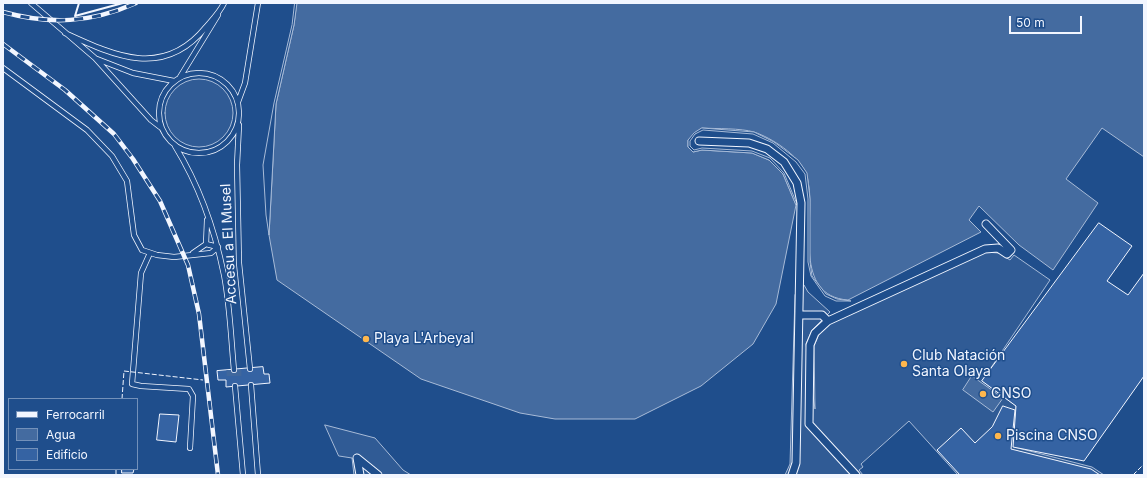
<!DOCTYPE html>
<html>
<head>
<meta charset="utf-8">
<style>
	body { margin:0 }
	#map { position:relative; width:1147px; height:478px; overflow:hidden; background:#1f4e8c; font-family:Inter,sans-serif }
	canvas { display:block }
	.frame { position:absolute; inset:0; border:4px solid #f2f6ff; pointer-events:none }
	.legend { position:absolute; left:8px; top:398px; width:130px; height:72px; box-sizing:border-box; background:#1f4e8c; border:1px solid #7391ba; margin:0; padding:5px 7px; list-style:none; font-size:12px; color:#f2f6ff }
	.legend li { display:flex; align-items:center; gap:8px; height:20px }
	.legend b { width:20px; border:1px solid #7391ba }
	.scale { position:absolute; left:1009px; top:16px; width:73px; height:18px; box-sizing:border-box; border:2px solid #f2f6ff; border-top:0; padding-left:5px; font-size:12px; line-height:14px; white-space:nowrap; color:#f2f6ff; -webkit-text-stroke:3px #1f4e8c; paint-order:stroke }
</style>
</head>
<body>
<div id="map">
<canvas width="1147" height="478"></canvas>
<div class="frame"></div>
<ul class="legend">
<li><b style="height:5px;background:#f2f6ff"></b>Ferrocarril</li>
<li><b style="height:11px;background:#446ba0"></b>Agua</li>
<li><b style="height:11px;background:#3563a3"></b>Edificio</li>
</ul>
<div class="scale">50 m</div>
</div>
<script>
const c = document.querySelector('canvas').getContext('2d');
c.lineJoin = 'round';
function paint(path, color) { c.fillStyle = color; c.fill(path, 'evenodd'); }
function trace(path, color, width, dash) { c.strokeStyle = color; c.lineWidth = width; c.lineCap = dash ? 'butt' : 'round'; c.setLineDash(dash || []); c.stroke(path); }
function write(font, color, halo, rows, align = 'center') {
  c.font = font + ' Inter,sans-serif'; c.lineWidth = 3; c.setLineDash([]); c.textBaseline = 'middle'; c.strokeStyle = halo; c.fillStyle = color; for (const [text, x, y, turn = 0] of rows) {
    c.save(); c.translate(x, y); c.rotate((+turn || 0) * Math.PI / 180); c.textAlign = isNaN(turn) ? turn : align; if (halo) c.strokeText(text, 0, 0); c.fillText(text, 0, 0); c.restore();
  }
}
const built = new Path2D(`
	M165 113a34 34 0 1 1 68 0a34 34 0 1 1-68 0Z
	M985,252l14,1 11,7 4,-5 36,25 -68,101 34,25 -2,41 78,20 12,8h-146l-49,-54 -48,43 2,3 -4,3 4,5h-78l5,-11 5,-169 4,-11 5,1 4,7 22,20 -18,18 -6,14 9,65 -1,-63 5,-12 10,-10z
	M325,425l50,13 28,32 8,5h-57l-2,-17 -13,-2z`);
paint(built, '#305b95');
trace(built, '#a8bbd7', 1);
const water = new Path2D(`
	M297,3h847v154l-42,-29 -36,51 32,24 -45,67 -34,-25 -40,-39 -10,14 12,12 -133,68c-55,-4 -34,-76 -39,-113 -1,-4 -1,-10 -3,-14 -8,-18 -34,-35 -52,-41 -14,-4 -36,-3 -52,-4l-14,12v7l5,5 9,-2 50,3 17,7 14,14 13,31 -20,99 -23,40 -52,42 -66,33h-80l-35,-6 -99,-34 -144,-99 -8,-45 7,-131 18,-79z
	M972,376l31,22 -10,14 -30,-22z`);
paint(water, '#446ba0');
trace(water, '#a8bbd7', 1);
const pier = new Path2D(`
	M295,3h2l-3,22 -18,79 -7,131 -3,-20 -3,-50 11,-62 18,-78z
	M702,128l52,4 20,10 24,18 9,13 3,26v63l2,14 14,18 11,5 14,2h-15l-11,-5 -14,-20 -3,-14v-63l-3,-25 -9,-12 -23,-19 -20,-9 -50,-4 -8,4 -5,7v5l4,4 8,-2 50,3 18,7 14,15 13,31 -1,1 -13,-31 -14,-14 -17,-7 -50,-3 -9,2 -5,-5v-7l6,-7z`);
paint(pier, '#1f4e8c');
trace(pier, '#a8bbd7', 1);
const building = new Path2D(`
	M1099,223l33,23 -25,35 21,14 16,-22v103l-60,85 -71,-14 3,-41 -34,-25z
	M263,367l1,7h5l1,9 -44,4v-7h-8l-1,-9z
	M1003,406l12,4 -4,39 80,20 9,6h-140l-23,-25 24,-22 14,15 17,-16z
	M160,414l19,1 -3,27 -19,-2z
	M122,469h12l-1,4h-11z`);
paint(building, '#3563a3');
trace(building, '#f2f6ff', 1);
trace(new Path2D(`
	M234,370v6`), '#3f679d', 15, [15, 8]);
const service = new Path2D(`
	M31,3l64,55 56,62 9,7
	M65,33c50,23 99,46 141,-6 6,-7 14,-15 18,-24
	M97,59l36,14 41,8
	M3,68l84,62 25,26 15,25 7,54 8,15 15,5 17,2 37,-4 7,-6
	M159 113a40 40 0 1 1 80 0a40 40 0 1 1-80 0Z
	M180,77l38,-62
	M238,102l7,-19 13,-80
	M239,125l-2,40 2,98 11,106
	M175,146c24,39 40,85 49,129 6,31 7,64 10,95
	M206,244l1,-24
	M150,253l-9,20 -9,111 9,2 48,3 4,7 -3,52
	M193,253l13,-9 12,3
	M251,385l7,90
	M235,386l8,89`);
const pedestrian = new Path2D(`
	M699,141l50,2 18,6 17,13 13,21 4,20 -5,260 -4,12
	M800,315h22l6,6
	M360,475l-3,-17 21,17
	M856,475l-47,-51 1,-79 5,-12 13,-12 157,-72 13,-1 9,6 4,-4 -25,-26`);
trace(service, '#f2f6ff', 6);
trace(pedestrian, '#f2f6ff', 9);
trace(service, '#1f4e8c', 4.5);
trace(pedestrian, '#1f4e8c', 7);
const rail = new Path2D(`
	M3,12c47,13 88,11 133,-9
	M3,44l62,46 49,44 19,25 27,42 28,64 11,49 19,161`);
trace(rail, '#f2f6ff', 4.5);
trace(rail, '#1f4e8c', 3, [9]);
trace(new Path2D(`
	M122,399l2,-28 79,9
	M116,475v-6
	M1133,475l11,-11`), '#f2f6ff', 1, [5, 2]);
trace(new Path2D(`
	M79,3l-4,13 48,-13`), '#f2f6ff', 2);
for (const [x, y, r, color] of [
	[366,339,4,"#ffb74d"],
	[904,364,4,"#ffb74d"],
	[983,394,4,"#ffb74d"],
	[998,436,4,"#ffb74d"]
]) { const dot = new Path2D(); dot.arc(x, y, r, 0, 2 * Math.PI); c.fillStyle = color; c.fill(dot); trace(dot, '#1f4e8c', 1.5); }
write('14px', '#f2f6ff', '#1f4e8c', [
	["Accesu a El Musel",229,244,-93]
]);
write('14px', '#f2f6ff', '#1f4e8c', [
	["Playa L'Arbeyal",374,339],
	["Club Natación",912,356],
	["Santa Olaya",912,372],
	["CNSO",991,394],
	["Piscina CNSO",1006,436]
], 'left');
</script>
</body>
</html>
